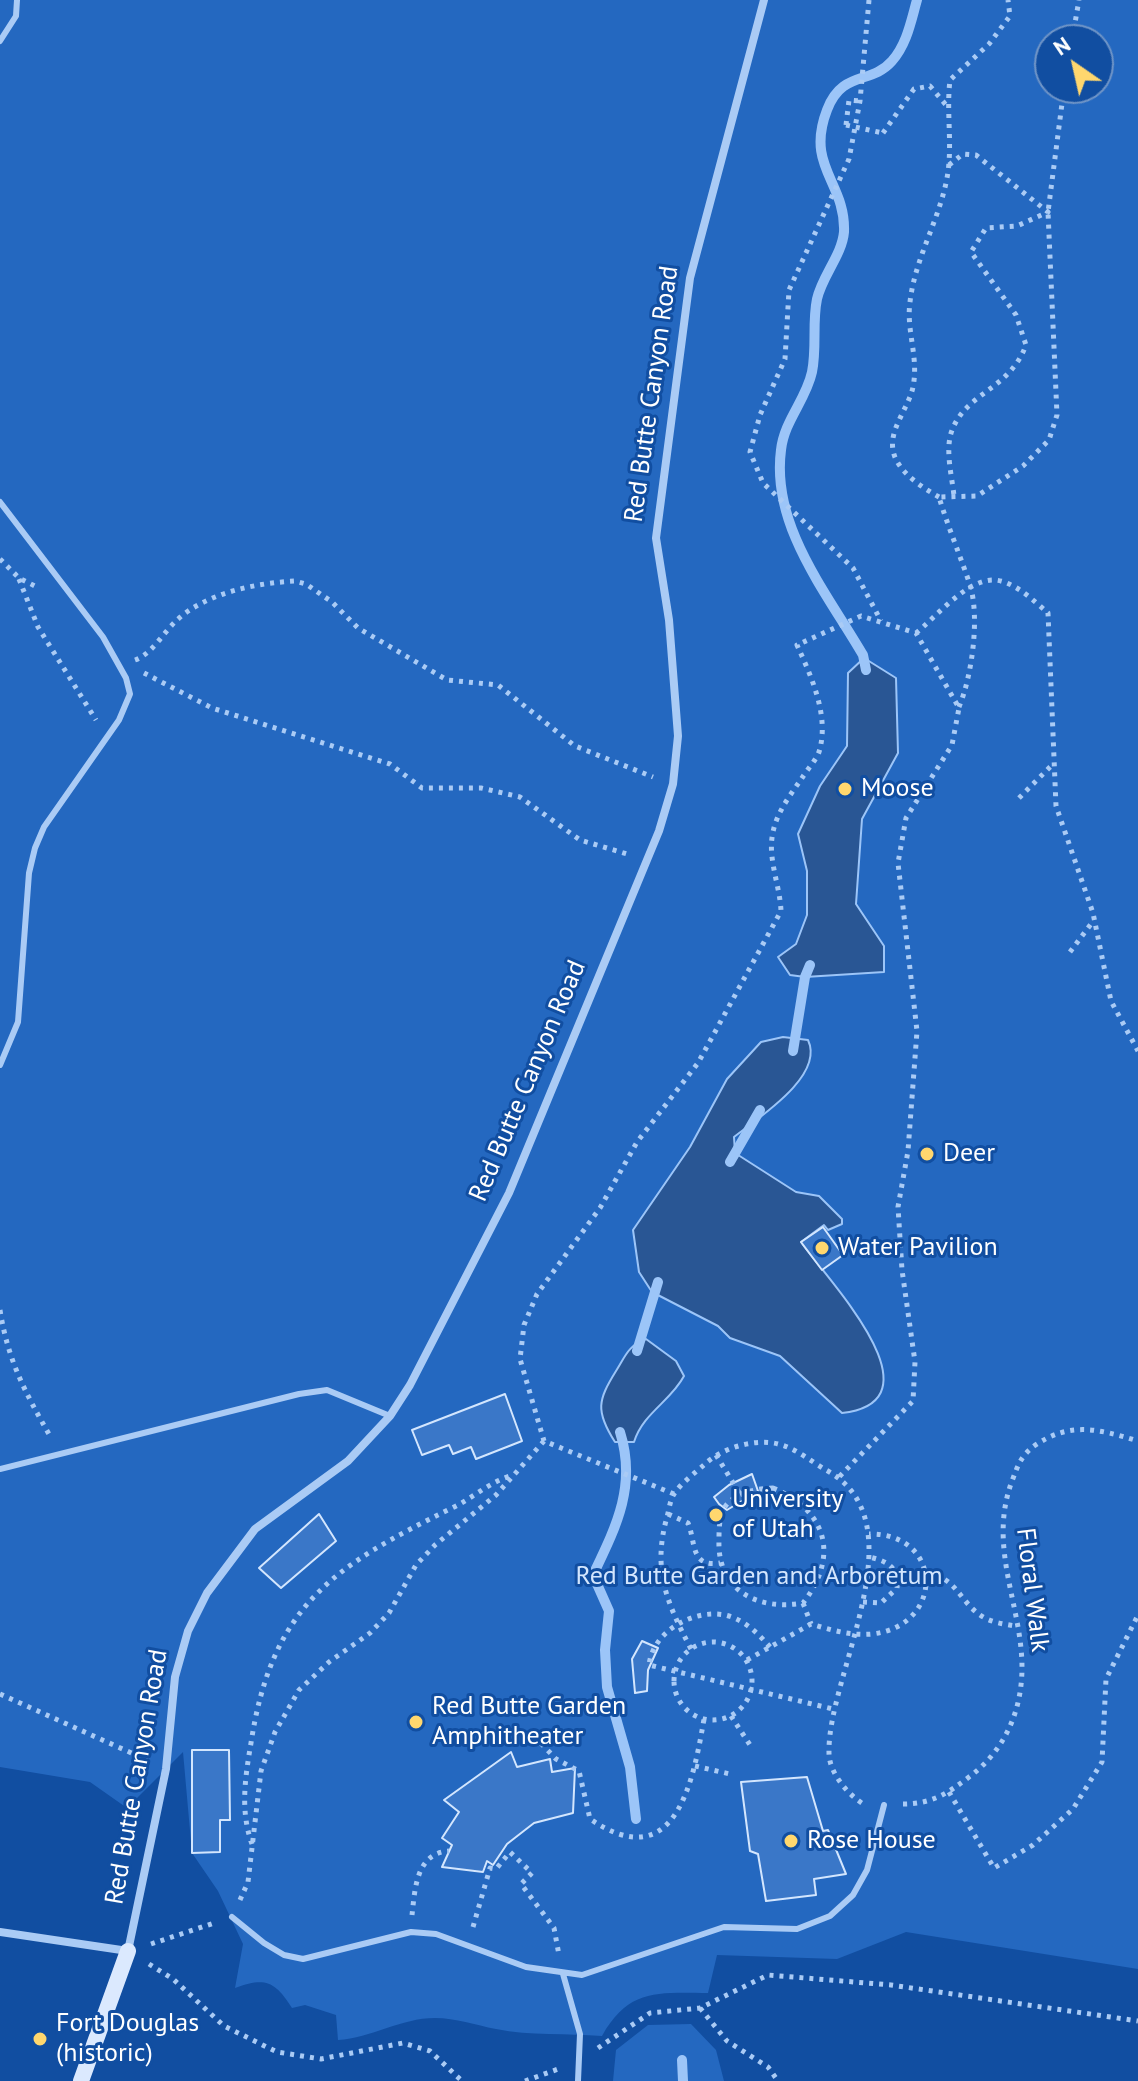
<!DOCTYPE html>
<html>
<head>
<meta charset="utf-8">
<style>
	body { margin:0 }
	#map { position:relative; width:1138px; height:2081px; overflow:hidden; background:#114ea1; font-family:"PT Sans",sans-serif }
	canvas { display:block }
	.north { position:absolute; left:1034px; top:24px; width:80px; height:80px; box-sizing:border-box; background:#114ea1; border:2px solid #7095c7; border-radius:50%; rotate:326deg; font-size:22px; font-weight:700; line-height:32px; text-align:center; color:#fff }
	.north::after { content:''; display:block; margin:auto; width:28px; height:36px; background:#ffd76e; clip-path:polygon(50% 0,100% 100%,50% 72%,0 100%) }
</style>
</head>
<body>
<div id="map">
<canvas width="1138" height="2081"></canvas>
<div class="north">N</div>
</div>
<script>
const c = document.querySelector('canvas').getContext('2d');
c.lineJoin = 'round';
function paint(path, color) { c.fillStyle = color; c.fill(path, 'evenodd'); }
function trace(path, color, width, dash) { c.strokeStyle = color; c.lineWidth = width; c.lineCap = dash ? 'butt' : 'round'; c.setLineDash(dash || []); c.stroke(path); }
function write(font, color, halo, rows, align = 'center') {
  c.font = font + ' "PT Sans",sans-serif'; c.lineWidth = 6; c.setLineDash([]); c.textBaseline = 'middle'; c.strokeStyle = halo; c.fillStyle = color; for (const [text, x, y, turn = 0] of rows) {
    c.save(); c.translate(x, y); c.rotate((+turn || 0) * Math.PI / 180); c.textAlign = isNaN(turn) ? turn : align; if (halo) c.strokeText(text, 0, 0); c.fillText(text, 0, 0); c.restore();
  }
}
paint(new Path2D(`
	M0,0h1138v1969l-232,-37 -69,27 -120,-4 -9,38c-50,0 -79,-5 -106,43 -34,-3 -72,0 -106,-7 -21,-4 -40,-11 -61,-11 -34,0 -64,20 -97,22l-2,-25 -31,-10 -13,3c-17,-27 -27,-31 -57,-20l8,-44 -25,-53 -26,-38 -9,-101 -56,56 -37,-26 -90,-15zM1050,40h48v48h-48z
	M691,2024l25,26 8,31h-111l3,-31 32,-25z`), '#2468c0');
const water = new Path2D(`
	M864,658l32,20 2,75 -36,66 -6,85 28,42v26l-79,5 -15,-2 -12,-18 18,-13 11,-29v-44l-9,-37 22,-48 27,-40 1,-73z
	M783,1037l25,3c17,36 -50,78 -74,97l1,16 61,39 23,4 23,23v5l-14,6 -4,-5 -23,17c24,35 145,159 41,171l-62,-57 -50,-18 -12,-12 -66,-34 -13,-20 -6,-42 57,-83 37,-68 34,-37z
	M646,1339l30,22 8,15c-13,25 -41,37 -50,66h-19c-20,-31 -17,-42 1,-71 10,-16 12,-25 30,-32z`);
paint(water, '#295694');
trace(water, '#9cc5f8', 2);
trace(new Path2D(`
	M866,670l-3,-15c-36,-62 -92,-129 -82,-205 3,-29 25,-50 31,-78 5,-25 0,-49 5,-73 5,-23 25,-44 27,-67 2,-50 -39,-65 -17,-122 15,-40 44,-25 65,-49 15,-17 19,-40 25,-61
	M793,1051l12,-74 5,-12
	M730,1162l30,-52
	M637,1351l21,-69
	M620,1432c17,54 -4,95 -27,143l16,36 -4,39 2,37 23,80 6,52
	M682,2060l1,21`), '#9cc5f8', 10);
const building = new Path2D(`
	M823,1227l20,28 -21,15 -21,-28z
	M505,1394l17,47 -46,18 -5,-12 -18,7 -4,-9 -27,10 -10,-25z
	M752,1474l6,17 -31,19 -8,-6 -5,-7 15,-12z
	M319,1514l17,27 -55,47 -22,-20z
	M642,1641l16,7 -10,22 -1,21 -12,2 -3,-34z
	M192,1750h37l1,70h-10v32l-28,1z
	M511,1752l6,15 33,-8 2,13 23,-4 -2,45 -39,10 -27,21 -14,21 -6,-4 -4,11 -41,-5 10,-22 -10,-7 17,-26 -15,-12z
	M807,1777l16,54 5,-1 18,44 -32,5 2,16 -50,6 -8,-47 -8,-3 -9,-69z`);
paint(building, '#3a77c8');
trace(building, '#d3e6fe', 2);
trace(new Path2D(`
	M869,0l-9,101 -11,58 -60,131 -4,69 -25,56 -10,37 13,31 90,85 28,53
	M1072,40l7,-40
	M846,125l3,-25 11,1
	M883,133l31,-44 16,-3 16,19
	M949,165l14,-11 13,1 72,57 -31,14 -31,2 -15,24 45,63 10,30c-16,44 -58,47 -73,83 -9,19 -1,48 1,68
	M939,497c-16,-9 -43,-26 -46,-47 -4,-21 16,-43 20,-63 6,-30 -7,-56 -3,-85 5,-44 29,-81 37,-124 6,-32 -1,-65 3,-98l39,-36 21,-28 -2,-16
	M0,559l19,19 20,10
	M19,579l19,48 58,93
	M916,633c20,-16 51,-54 78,-53 20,1 40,21 54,33l8,193 37,107 18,88 27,50
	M135,660c17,-6 28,-27 41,-39 29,-28 80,-38 119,-40l11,3 26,18 26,26 89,52 51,5 77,61 78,31
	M144,673l68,35 178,56 32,24h59l39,9 60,43 47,14
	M959,707c13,-31 21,-90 11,-122 -10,-30 -22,-58 -31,-88l38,-1 46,-30 26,-26 8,-25 -9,-203 16,-124
	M1019,798l32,-32
	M1070,952l24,-32
	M0,1310c8,51 25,82 50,126
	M716,1455l24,39
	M773,1488c55,23 66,69 30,115 -46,8 -86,-13 -84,-63 0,-12 0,-26 8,-36 12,-13 30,-15 46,-16z
	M674,1494l-130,-53 -24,-82 4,-34 13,-31 63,-86 37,-66 61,-79 83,-152c-1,-26 -14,-53 -8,-79 4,-20 18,-38 29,-54 5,-8 14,-18 17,-26 11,-36 -8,-76 -22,-107l64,-29 55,17 43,75 -7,37 -46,73 -8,45 19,168 -9,120 -10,56 4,63 13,92 -2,39 -74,76
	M668,1514l20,9c8,19 2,45 32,40
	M926,1574c31,1 34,31 59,44 9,5 20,6 30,8
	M863,1602l18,1 16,-15c2,-20 -9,-27 -28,-31
	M803,1603l8,21
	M674 1681a39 39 0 1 1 78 0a39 39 0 1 1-78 0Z
	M770,1647c-12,-14 -27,-28 -45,-32 -32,-6 -72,16 -76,50l184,44
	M691,1649c-24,-46 -39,-79 -24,-132 2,-7 3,-17 7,-23 7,-11 21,-21 31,-30 17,-16 50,-26 73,-20 16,3 34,18 48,26 96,52 1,205 3,283 0,20 20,43 36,52
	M747,1660l64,-36c20,6 40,12 61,10 73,-8 72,-101 -3,-100
	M0,1694l147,66
	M731,1716l19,29
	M534,1736l22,23 23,12 11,48c85,58 103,-36 114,-100
	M695,1766l35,8
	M949,1792l45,76 39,-23 40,-36 29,-47 4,-83 32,-64
	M903,1804c28,0 44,-10 66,-27 30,-22 48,-55 52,-92 8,-69 -36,-132 -9,-204 6,-16 9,-25 22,-35 36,-25 64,-17 104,-5
	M252,1844c-12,-33 -7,-66 -1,-101 21,-138 83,-177 201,-235 21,-10 36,-25 58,-32
	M240,1900l8,-18 13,-111 14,-39 24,-42 30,-28 41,-29 19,-20 27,-48 19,-20 61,-50 48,-54
	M412,1915c3,-26 4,-62 37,-64
	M473,1927l17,-59 6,1 14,-17 22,21 -11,11 33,44 5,27
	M151,1944l66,-22
	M149,1964l24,15 51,47 53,26 44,7 82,-16 27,8 32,30
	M700,2008l27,33 41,26 10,14
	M598,2048l52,-35 50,-5 68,-33 123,10 247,36
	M525,2081l36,-13`), '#aacbf5', 5, [4, 6]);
trace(new Path2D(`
	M0,41l16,-25 1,-16
	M0,502l103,135 23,41 4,16 -11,26 -75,107 -9,21 -6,25 -11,149 -18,43
	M0,1469l299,-75 28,-4 63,26
	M232,1917l32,26 20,12 19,4 108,-27 25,2 90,33 56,8 142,-48 73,2 33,-13 23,-21 14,-25 17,-65
	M563,1974l17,60 -2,47`), '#aacbf5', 6);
trace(new Path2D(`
	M0,1932l128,19 38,-182 9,-92 13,-46 19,-38 48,-64 93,-68 42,-45 20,-31 99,-192 150,-362 14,-47 5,-48 -9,-116 -13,-82 34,-260 74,-278`), '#aacbf5', 8);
trace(new Path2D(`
	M81,2081l47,-130`), '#dbe9fe', 16);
trace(new Path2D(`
	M846,125l37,8`), '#aacbf5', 5, [4, 6]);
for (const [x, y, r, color] of [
	[845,789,8,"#ffd76e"],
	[927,1154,8,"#ffd76e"],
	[822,1248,8,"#ffd76e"],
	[716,1515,8,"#ffd76e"],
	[416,1722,8,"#ffd76e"],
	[791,1841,8,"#ffd76e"],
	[40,2039,8,"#ffd76e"]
]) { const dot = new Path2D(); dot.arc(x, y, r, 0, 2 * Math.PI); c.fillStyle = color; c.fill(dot); trace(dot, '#114ea1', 3); }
write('26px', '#fff', '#114ea1', [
	["Red Butte Canyon Road",652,394,-82],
	["Red Butte Canyon Road",528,1081,-67],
	["Floral Walk",1032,1590,83],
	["Red Butte Canyon Road",137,1777,-80]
]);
write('26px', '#fff', '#114ea1', [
	["Moose",861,789],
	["Deer",943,1154],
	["Water Pavilion",838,1248],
	["University",732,1500],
	["of Utah",732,1530],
	["Red Butte Garden",432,1707],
	["Amphitheater",432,1737],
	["Rose House",807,1841],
	["Fort Douglas",56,2024],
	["(historic)",56,2054]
], 'left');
write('26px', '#d3e6fe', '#114ea1', [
	["Red Butte Garden and Arboretum",759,1577]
]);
</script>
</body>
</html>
